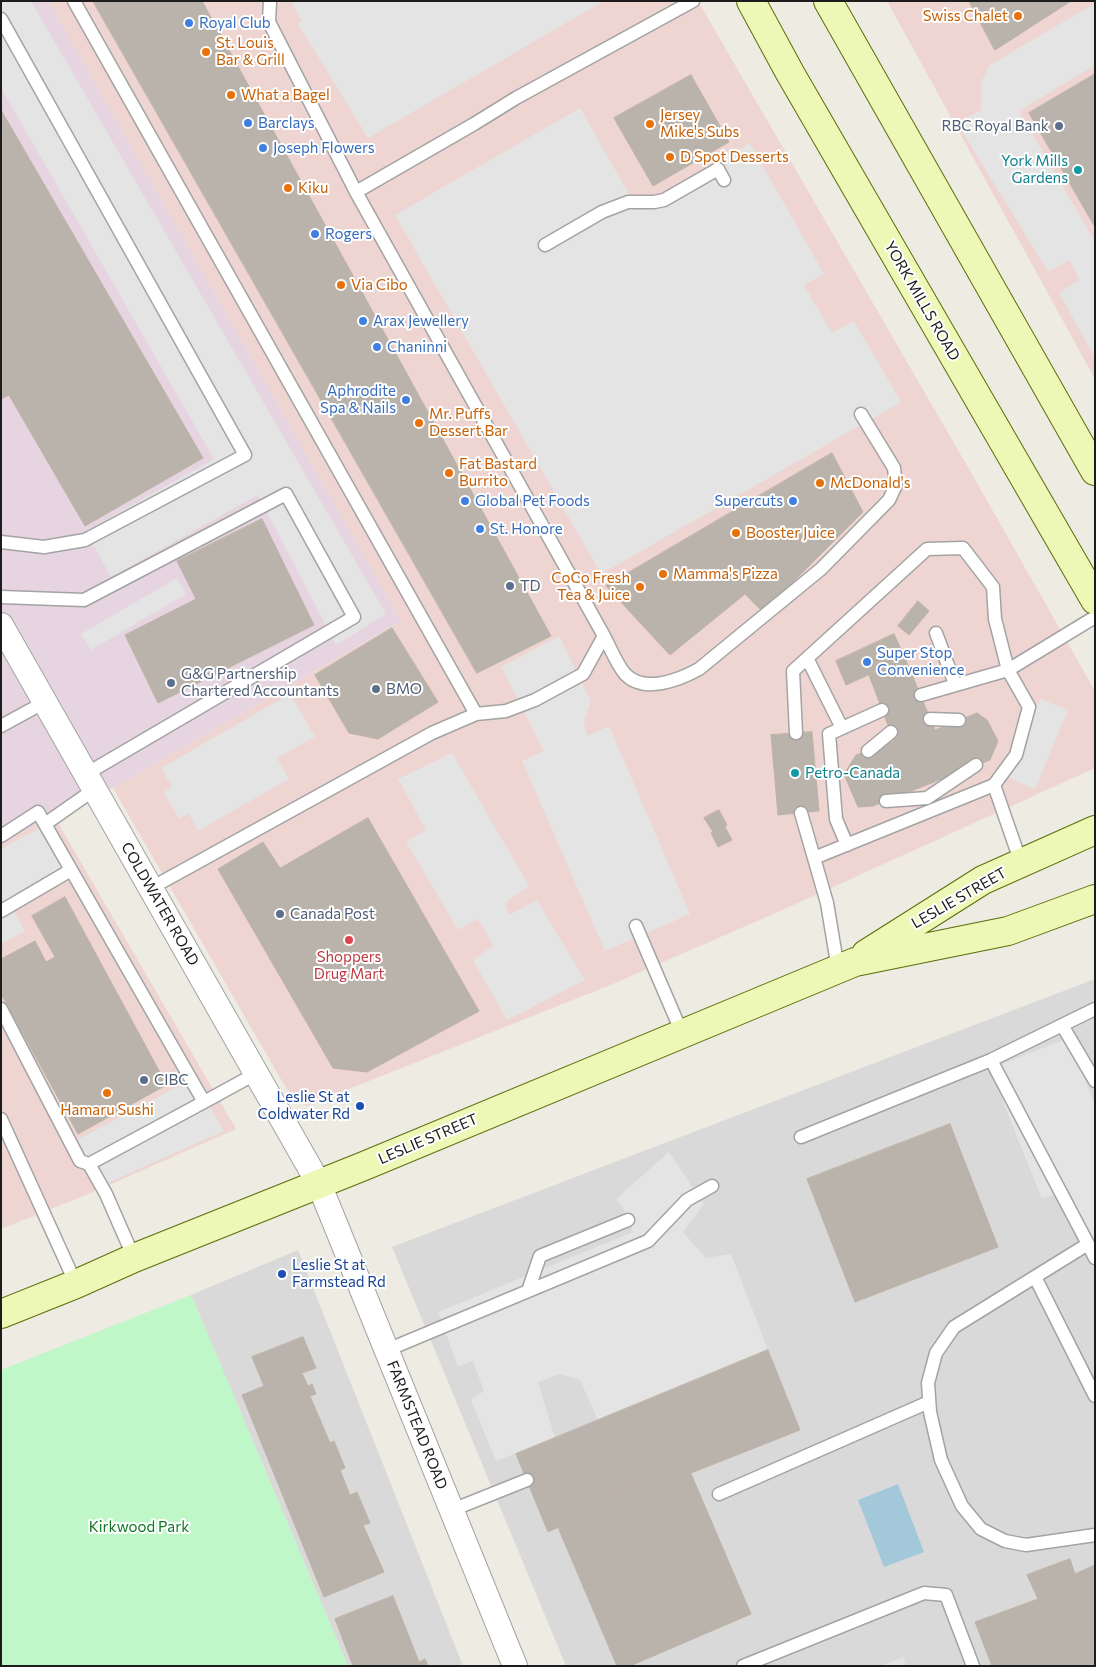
<!DOCTYPE html>
<html>
<head>
<meta charset="utf-8">
<style>
	body { margin:0 }
	#map { position:relative; width:1096px; height:1667px; overflow:hidden; background:#edebe2; font-family:Commissioner,sans-serif }
	canvas { display:block }
	.frame { position:absolute; inset:0; border:2px solid #1c1c1c; pointer-events:none }
</style>
</head>
<body>
<div id="map">
<canvas width="1096" height="1667"></canvas>
<div class="frame"></div>
</div>
<script>
const c = document.querySelector('canvas').getContext('2d');
c.lineJoin = 'round';
function paint(path, color) { c.fillStyle = color; c.fill(path, 'evenodd'); }
function trace(path, color, width, dash) { c.strokeStyle = color; c.lineWidth = width; c.lineCap = dash ? 'butt' : 'round'; c.setLineDash(dash || []); c.stroke(path); }
function write(font, color, halo, rows, align = 'center') {
  c.font = font + ' Commissioner,sans-serif'; c.lineWidth = 4; c.setLineDash([]); c.textBaseline = 'middle'; c.strokeStyle = halo; c.fillStyle = color; for (const [text, x, y, turn = 0] of rows) {
    c.save(); c.translate(x, y); c.rotate((+turn || 0) * Math.PI / 180); c.textAlign = isNaN(turn) ? turn : align; if (halo) c.strokeText(text, 0, 0); c.fillText(text, 0, 0); c.restore();
  }
}
paint(new Path2D(`
	M1095,979v687h-529l-174,-419z
	M298,1250l165,416h-115l-157,-371z`), '#dad9d9');
paint(new Path2D(`
	M48,1h650l275,475 122,215v77l-317,144 -170,74 -302,120 -20,-18 -173,-300 288,-167z
	M887,1h208v378z
	M54,816l182,313 -143,63 -92,37v-387z`), '#eed5d1');
paint(new Path2D(`
	M1,1h47l353,620 -288,167 -112,54z`), '#e6d4e1');
paint(new Path2D(`
	M191,1295l157,371h-347v-296z`), '#bff7c9');
paint(new Path2D(`
	M1,1h30l355,613 -50,31 -78,-150 -147,82 -25,-46 128,-72 -213,-371z
	M291,1h313l-236,137 -70,-114 4,-3z
	M1094,4l1,61 -76,46 76,131v116l-36,-65 20,-13 -9,-20 -22,12 -91,-149 24,-13v-28l9,-17z
	M580,108l57,100 113,-65 74,131 -20,11 28,48 22,-12 47,81 -300,172 -206,-359z
	M177,578l9,16 -95,56 -10,-16z
	M559,636l32,65 -7,21 3,14 22,-10 81,188 -85,37 -83,-190 22,-10 -43,-84z
	M290,694l25,43 -38,21 12,21 -91,52 -9,-17 -10,5 -15,-27 8,-5 -11,-19z
	M1040,699l28,11 -33,79 -28,-12z
	M452,753l77,133 -24,17 4,12 28,-15 48,80 -78,40 -34,-60 20,-14 -15,-27 -20,11 -52,-88 20,-12 -28,-51z
	M51,822l28,52 -66,36 12,21 -24,13v-95z
	M1068,1038l27,66v150l-26,-65 -27,10 -52,-130z
	M193,1078l31,53 -121,54 -26,-45z
	M669,1152l35,52 -21,28 23,26 25,-4 37,96 -170,70 -18,-40 -21,-6 -21,8 17,56 -59,23 -25,-61 13,-9 -11,-30 -15,6 -20,-55 195,-80 -11,-27 -6,-6z
	M903,1657l3,9h-25z`), '#e4e4e4');
paint(new Path2D(`
	M898,1484l26,68 -40,15 -26,-67z`), '#a3c8da');
const building = new Path2D(`
	M93,1h109l349,635 -74,37z
	M969,1h102l-76,49z
	M1095,74v153l-66,-114z
	M691,75l38,67 -76,44 -39,-68z
	M1,110l202,348 -118,68 -76,-131 -8,4z
	M832,453l31,59 -100,100 -18,-18 -75,61 -64,-69z
	M262,519l52,106 -156,78 -33,-68 71,-36 -19,-38z
	M918,601l11,10 -20,24 -11,-9z
	M392,628l46,74 -60,37 -29,-6 -34,-58z
	M894,634l11,24 -59,27 -10,-24z
	M905,658l30,72 42,-17 10,7 11,21 -8,19 -117,46 -15,1 -14,-33 12,-19 38,-14 -25,-66z
	M812,732l7,79 -41,4 -7,-80z
	M719,810l8,15 -2,2 7,13 -14,7 -7,-14 2,-1 -9,-14z
	M368,818l111,193 -112,61 -34,-4 -115,-199 45,-27 17,26z
	M65,897l98,181 3,-2 4,7 -92,51 -77,-140v-35l34,-18 11,21 9,-5 -23,-41z
	M950,1124l48,123 -143,55 -48,-123z
	M303,1337l13,31 -14,5 6,13 4,-2 4,10 -6,2 20,47 4,-2 11,27 -5,2 10,25 7,-3 13,31 -7,2 21,47 -60,25 -82,-202 22,-9 -12,-29z
	M768,1350l32,80 -109,43 -5,-11 -132,56 5,9 -11,5 -32,-78z
	M686,1462l65,152 -121,52h-13l-63,-148z
	M1070,1559l5,15 20,-9v101h-103l-17,-44 63,-23 -11,-24z
	M393,1596l26,66 6,-3 3,7h-75l-18,-47z`);
paint(building, '#bab3ab');
trace(building, '#beb3a5', 1);
const service = new Path2D(`
	M74,1l402,713
	M1,19l244,436 -160,85 -41,7 -43,-5
	M356,192l118,-68 42,-26 177,-97
	M545,245l57,-33 26,-10h26l10,-2 54,-31 6,11
	M1,597l83,3 202,-106 68,123 -268,157
	M936,633l19,51
	M604,636c7,13 12,27 21,38 19,20 54,6 74,-5l122,-100 68,-69 7,-15 -2,-17 -33,-54
	M807,658l35,70
	M921,695l87,-25 87,-53
	M930,719l29,1
	M1,726l44,-24
	M796,733l-3,-62 134,-122 36,-1 30,39 2,32 13,51 21,37 -13,48 -22,30
	M868,751l23,-19
	M886,801l41,-3 49,-33
	M801,813l26,90 11,66
	M45,824l50,-35
	M1,836l37,-24 166,290 -115,62
	M847,845l-11,-26 -7,-85 53,-24
	M814,858l180,-73 27,78
	M151,888l281,-155 44,-19 30,-3 29,-11 48,-26 21,-38 -248,-444 -87,-170 1,-21
	M1,911l70,-41
	M636,926l46,107
	M1,1009l79,152 9,3 17,30 28,64
	M1062,1025l33,56
	M204,1102l53,-29
	M1,1119l75,165
	M801,1137l190,-77
	M1088,1244l-97,-184 104,-51
	M1095,1258l-7,-14 -134,83 -18,26 -8,30 2,29 11,48 21,46 19,23 24,12 21,4 69,-10
	M1035,1277l60,119
	M528,1291l12,-35 88,-36
	M387,1350l261,-109 39,-41 25,-14
	M719,1494l210,-92
	M452,1510l75,-30
	M743,1666l181,-73 22,2 27,71`);
const minor = new Path2D(`
	M1,625l318,559 196,482`);
const secondary = new Path2D(`
	M751,1l39,72 305,527
	M828,1l267,470
	M866,954l117,-74 112,-50
	M1,1314l75,-30 58,-26 230,-92 491,-204 153,-31 87,-32`);
trace(service, '#a3a3a3', 15);
trace(minor, '#a3a3a3', 26);
trace(secondary, '#596f07', 30);
trace(service, '#fff', 12);
trace(minor, '#fff', 24);
trace(secondary, '#edf7b6', 28);
for (const [x, y, r, color] of [
	[1018,16,5,"#e8710a"],
	[189,23,5,"#3f7fe0"],
	[206,52,5,"#e8710a"],
	[231,95,5,"#e8710a"],
	[248,123,5,"#3f7fe0"],
	[650,124,5,"#e8710a"],
	[1059,126,5,"#5c6f8a"],
	[263,148,5,"#3f7fe0"],
	[670,157,5,"#e8710a"],
	[1078,170,5,"#0f9aa8"],
	[288,188,5,"#e8710a"],
	[315,234,5,"#3f7fe0"],
	[341,285,5,"#e8710a"],
	[363,321,5,"#3f7fe0"],
	[377,347,5,"#3f7fe0"],
	[406,400,5,"#3f7fe0"],
	[419,423,5,"#e8710a"],
	[449,473,5,"#e8710a"],
	[820,483,5,"#e8710a"],
	[465,501,5,"#3f7fe0"],
	[793,501,5,"#3f7fe0"],
	[480,529,5,"#3f7fe0"],
	[736,533,5,"#e8710a"],
	[663,574,5,"#e8710a"],
	[510,586,5,"#5c6f8a"],
	[640,587,5,"#e8710a"],
	[867,662,5,"#3f7fe0"],
	[171,683,5,"#5c6f8a"],
	[376,689,5,"#5c6f8a"],
	[795,773,5,"#0f9aa8"],
	[280,914,5,"#5c6f8a"],
	[349,940,5,"#e0444e"],
	[144,1080,5,"#5c6f8a"],
	[107,1093,5,"#e8710a"],
	[360,1106,5,"#1a4fb4"],
	[282,1274,5,"#1a4fb4"]
]) { const dot = new Path2D(); dot.arc(x, y, r, 0, 2 * Math.PI); c.fillStyle = color; c.fill(dot); trace(dot, '#fff', 2); }
write('15px', '#c56008', '#fff', [
	["Swiss Chalet",1008,16,"right"],
	["St. Louis",216,43],
	["Bar & Grill",216,60],
	["What a Bagel",241,95],
	["Jersey",660,115],
	["Mike's Subs",660,132],
	["D Spot Desserts",680,157],
	["Kiku",298,188],
	["Via Cibo",351,285],
	["Mr. Puffs",429,414],
	["Dessert Bar",429,431],
	["Fat Bastard",459,464],
	["Burrito",459,481],
	["McDonald's",830,483],
	["Booster Juice",746,533],
	["Mamma's Pizza",673,574],
	["CoCo Fresh",630,578,"right"],
	["Tea & Juice",630,595,"right"],
	["Hamaru Sushi",107,1110,"center"]
], 'left');
write('15px', '#366cbe', '#fff', [
	["Royal Club",199,23],
	["Barclays",258,123],
	["Joseph Flowers",273,148],
	["Rogers",325,234],
	["Arax Jewellery",373,321],
	["Chaninni",387,347],
	["Aphrodite",396,391,"right"],
	["Spa & Nails",396,408,"right"],
	["Global Pet Foods",475,501],
	["Supercuts",783,501,"right"],
	["St. Honore",490,529],
	["Super Stop",877,653],
	["Convenience",877,670]
], 'left');
write('15px', '#4e5e75', '#fff', [
	["RBC Royal Bank",1049,126,"right"],
	["TD",520,586],
	["G&G Partnership",181,674],
	["Chartered Accountants",181,691],
	["BMO",386,689],
	["Canada Post",290,914],
	["CIBC",154,1080]
], 'left');
write('15px', '#0d838f', '#fff', [
	["York Mills",1068,161],
	["Gardens",1068,178],
	["Petro-Canada",805,773,"left"]
], 'right');
write('15px', '#1c1c1c', '#fff', [
	["YORK MILLS ROAD",922,301,60],
	["LESLIE STREET",959,898,-30],
	["COLDWATER ROAD",160,904,60],
	["LESLIE STREET",428,1139,-23],
	["FARMSTEAD ROAD",417,1425,68]
]);
write('15px', '#be3a42', '#fff', [
	["Shoppers",349,957],
	["Drug Mart",349,974]
]);
write('15px', '#164399', '#fff', [
	["Leslie St at",350,1097],
	["Coldwater Rd",350,1114],
	["Leslie St at",292,1265,"left"],
	["Farmstead Rd",292,1282,"left"]
], 'right');
write('15px', '#0e7621', '#fff', [
	["Kirkwood Park",139,1527]
]);
</script>
</body>
</html>
